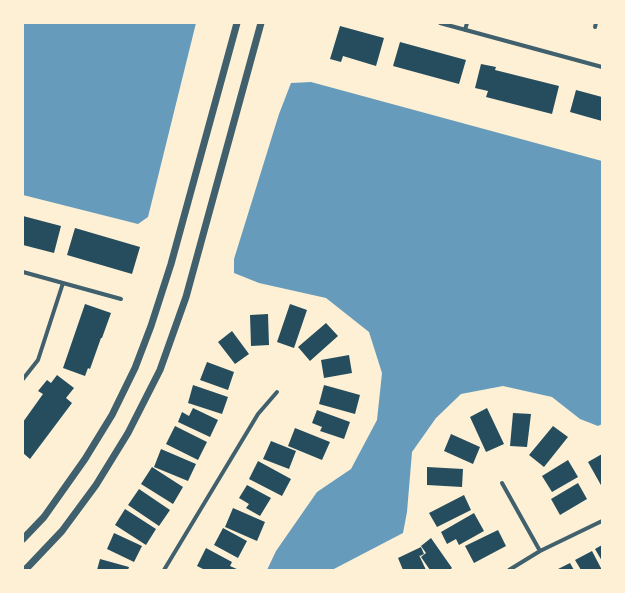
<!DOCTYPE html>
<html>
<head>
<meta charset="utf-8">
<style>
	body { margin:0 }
	#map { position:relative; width:625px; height:593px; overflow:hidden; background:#fdf0d5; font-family:"Work Sans",sans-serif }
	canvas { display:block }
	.frame { position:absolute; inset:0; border:24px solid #fdf0d5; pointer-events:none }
</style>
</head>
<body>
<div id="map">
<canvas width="625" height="593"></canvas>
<div class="frame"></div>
</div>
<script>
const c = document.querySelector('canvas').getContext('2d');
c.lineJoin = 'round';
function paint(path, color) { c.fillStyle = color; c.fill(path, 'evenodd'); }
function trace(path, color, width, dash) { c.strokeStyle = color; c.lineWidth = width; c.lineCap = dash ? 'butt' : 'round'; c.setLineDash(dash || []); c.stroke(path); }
paint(new Path2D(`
	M23,23h173l-48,194 -10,7 -115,-29z
	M311,82l291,79v263l-4,2 -18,-7 -28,-22 -49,-11 -42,8 -25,24 -24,34 -5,60 -4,21 -71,37h-65l9,-19 41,-59 34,-23 26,-49 5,-47 -13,-41 -43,-34 -67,-15 -25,-10v-14l45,-145 12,-31z`), '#669bbc');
paint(new Path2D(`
	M340,26l44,12 -8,28 -33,-10 -2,6 -11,-3z
	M400,42l66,18 -7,24 -66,-18z
	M481,64l15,3 -1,3 64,16 -7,28 -66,-17 2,-6 -13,-3z
	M576,90l26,7v24l-32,-9z
	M23,216l38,10 -7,27 -31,-8z
	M75,228l65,19 -8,27 -65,-19z
	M85,304l26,9 -9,25h-1l-11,31 -2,-1 -3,8 -22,-8z
	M290,304l17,6 -13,38 -17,-6z
	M268,314l1,31 -18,1 -1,-31z
	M326,323l12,13 -28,25 -12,-14z
	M232,331l17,23 -14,10 -17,-22z
	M349,355l3,18 -28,5 -3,-18z
	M207,362l27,10 -6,18 -28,-10z
	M57,375l17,13 -8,10 6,5 -42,56 -7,-6v-31l20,-28 -5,-3 9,-11 4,3z
	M193,385l35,12 -6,17 -34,-11z
	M324,385l36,10 -5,19 -36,-10z
	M193,408l25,12 -8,17 -32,-15 4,-10 7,4z
	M487,408l17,36 -18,8 -16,-35z
	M317,410l33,12 -6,17 -24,-8 2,-4 -10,-4z
	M513,413l18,1 -4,33 -17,-1z
	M175,426l32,16 -9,18 -32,-16z
	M553,426l15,11 -24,30 -15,-12z
	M295,428l35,14 -8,18 -34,-14z
	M451,434l29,13 -7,17 -29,-13z
	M271,441l25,10 -7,18 -26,-10z
	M161,449l35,15 -8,17 -34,-14z
	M602,454v33l-14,-25z
	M568,460l10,17 -26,15 -10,-16z
	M258,461l33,18 -9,17 -33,-17z
	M152,467l31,20 -10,17 -32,-20z
	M427,467l36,2 -1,18 -35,-2z
	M578,483l9,16 -27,16 -9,-16z
	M247,485l24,13 -11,18 -14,-8 3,-4 -10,-6z
	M139,489l31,21 -11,16 -31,-21z
	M464,495l7,15 -34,17 -8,-14z
	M233,508l32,14 -8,19 -32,-14z
	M125,509l31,20 -10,16 -31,-20z
	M474,513l10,18 -25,14 -3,-6 -9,5 -6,-12z
	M223,528l24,13 -9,17 -24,-13z
	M498,530l8,16 -32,17 -9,-17z
	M114,533l28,13 -8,16 -27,-13z
	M431,538l21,30 -2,2h-20l-9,-13 5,-4 -5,-7z
	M602,545v16l-7,-12z
	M421,547l3,7 -4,2 -1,-1 7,15h-23l-5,-12z
	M206,548l26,14 -2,4 9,4h-34l-8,-4z
	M592,551l10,19h-21l-6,-10z
	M100,559l29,8 -1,3h-31z
	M570,563l4,7h-18z`), '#264d5e');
trace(new Path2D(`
	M440,23l162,44
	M595,27l1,-4
	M465,30l2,-7
	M23,272l98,27
	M23,379l15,-19 25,-77
	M502,483l38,68
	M164,570l94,-156 19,-22
	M509,570l31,-19 62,-30`), '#3f606c', 4);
trace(new Path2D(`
	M23,539l21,-22 41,-58 27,-44 23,-47 16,-42 20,-62 66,-241
	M25,570l37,-39 34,-46 32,-52 32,-63 26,-73 75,-274`), '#3f606c', 7);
</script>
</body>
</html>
